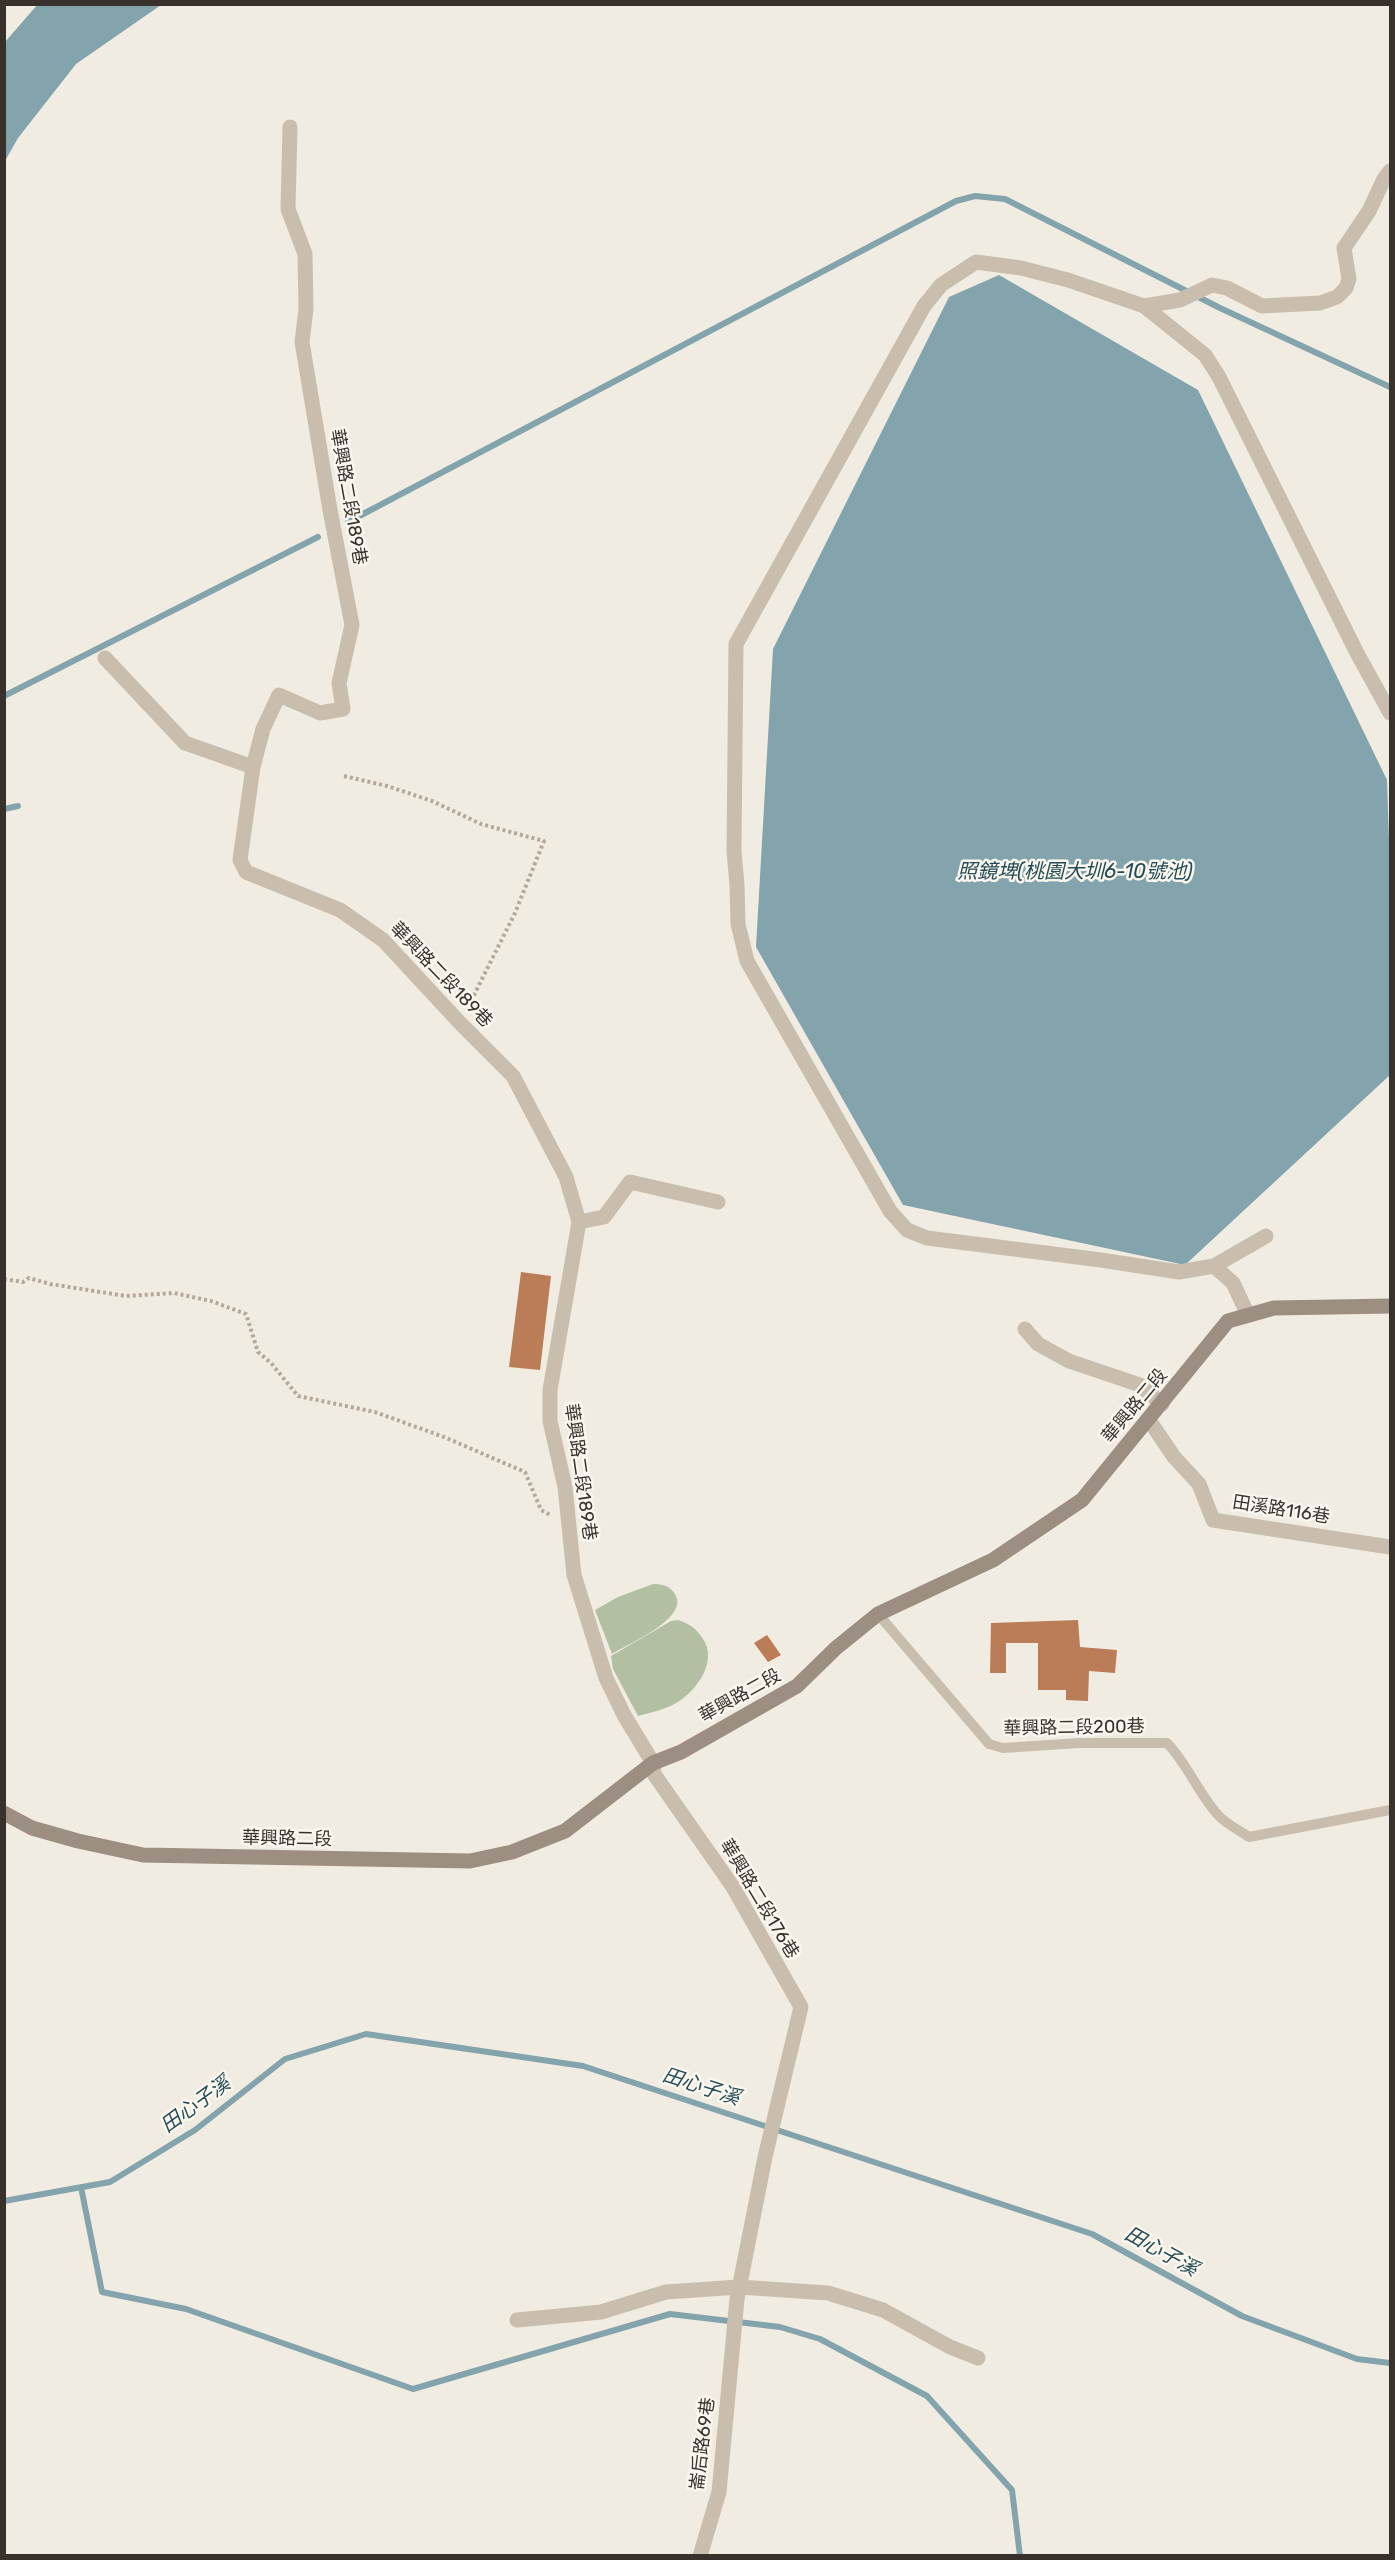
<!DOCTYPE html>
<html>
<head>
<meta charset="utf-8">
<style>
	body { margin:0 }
	#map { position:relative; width:1395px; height:2560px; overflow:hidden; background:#f1ece2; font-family:Rubik,sans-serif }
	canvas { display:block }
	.frame { position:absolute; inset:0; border:6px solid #38312c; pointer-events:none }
</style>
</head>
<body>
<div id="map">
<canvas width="1395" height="2560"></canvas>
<div class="frame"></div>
</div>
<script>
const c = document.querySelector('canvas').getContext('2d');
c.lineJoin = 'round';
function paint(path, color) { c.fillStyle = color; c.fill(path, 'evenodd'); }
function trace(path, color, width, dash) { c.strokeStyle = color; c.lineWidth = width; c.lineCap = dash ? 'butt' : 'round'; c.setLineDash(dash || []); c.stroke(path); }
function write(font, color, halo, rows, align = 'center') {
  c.font = font + ' Rubik,"Noto Sans TC",sans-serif'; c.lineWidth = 5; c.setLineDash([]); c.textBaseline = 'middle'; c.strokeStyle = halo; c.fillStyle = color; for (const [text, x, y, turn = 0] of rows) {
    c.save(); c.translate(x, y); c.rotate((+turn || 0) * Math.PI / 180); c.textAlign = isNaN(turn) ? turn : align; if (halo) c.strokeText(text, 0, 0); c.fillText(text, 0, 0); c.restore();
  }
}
paint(new Path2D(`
	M653,1584c10,0 18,2 23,12 11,23 -48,48 -64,58l-17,-44 23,-13z
	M678,1620c12,4 19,9 25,19 15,22 -6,51 -25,63 -12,7 -27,11 -40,14l-25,-47 -2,-13 60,-35z`), '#b2bfa3');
paint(new Path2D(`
	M38,4l123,1 -85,59 -58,74 -13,23v-119z
	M999,275l199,115 189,390 3,86v209l-205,190 -282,-60 -147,-258 17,-298 176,-352z`), '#83a4ac');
trace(new Path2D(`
	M348,522l608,-321 19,-5 30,3 215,109 170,79
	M4,696l314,-159
	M4,809l14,-3
	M81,2187l21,105 84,17 227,80 257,-75 110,13 40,12 107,57 85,94 8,66
	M4,2201l106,-19 85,-52 90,-71 81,-25 217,32 509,168 150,82 115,43 33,4`), '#83a4ac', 6);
paint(new Path2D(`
	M521,1272l30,4 -11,94 -31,-3z
	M1078,1620l2,27 37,3 -2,23 -26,-2 -1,30 -22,-1v-10h-28v-47h-32v30h-16l1,-50z
	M767,1635l14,20 -13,7 -14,-19z`), '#ba7d57');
trace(new Path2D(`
	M344,776l43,10 45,15 49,23 63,17 -29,72 -48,96
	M4,1279l19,3 6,-4 21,6 76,12 48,-3 37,8 35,13 12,38 13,11 27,33 77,16 69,25 81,35 16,38 11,6`), '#b4a899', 4, [3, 3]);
trace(new Path2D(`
	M878,1614l111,130 14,4 76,-5h88c20,20 31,50 51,72 8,9 21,15 31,22l141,-27`), '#c9beae', 10);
trace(new Path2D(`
	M290,127l-2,82 17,45 1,55 -4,33 28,168 22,115 -13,58 4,26 -23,4 -41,-18 -16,34 -10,38 -13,93 6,12 94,38 43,30 77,83 53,53 53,101 13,45 -29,168v31l15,66 9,88 32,103 18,37 29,48 1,11 79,113 68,120 -36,150 -28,142 -18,193 -19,64
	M1144,306l61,49 14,22 138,276 33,60
	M105,658l80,85 68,24
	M579,1222l25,-5 26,-35 88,20
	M1266,1236l-52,30 -35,6 -78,-12 -174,-22 -20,-8 -17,-19 -143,-250 -9,-37 -1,-39 -3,-34 2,-207 188,-338 17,-21 35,-23 45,6 47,12 76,26 36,-6 32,-15 15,3 35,18 58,-3 17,-6 9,-9 3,-9 -5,-31 25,-37 15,-32 6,-8
	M1214,1266l19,17 15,32
	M1025,1329l13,15 31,17 71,24 22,19
	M1149,1420l25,37 25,27 14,36 177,27
	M517,2320l84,-8 65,-20 73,-5 89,6 55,17 67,37 28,11`), '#c9beae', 15);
trace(new Path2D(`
	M4,1813l28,15 46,13 65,14 327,6 42,-9 53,-21 88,-68 28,-11 116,-66 39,-38 42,-34 115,-54 89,-60 146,-179 46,-13 116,-2`), '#9c8e80', 15);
write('18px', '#38312c', '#f9f6ee', [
	["華興路二段189巷",348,497,80],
	["華興路二段189巷",441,975,46],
	["華興路二段",1135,1406,-50],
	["華興路二段189巷",580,1472,82],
	["田溪路116巷",1281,1510,9],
	["華興路二段",740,1696,-29],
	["華興路二段200巷",1074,1728,-1],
	["華興路二段",287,1839,1],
	["華興路二段176巷",759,1899,59],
	["崙后路69巷",703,2444,-83]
]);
write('italic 20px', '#254c56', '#f9f6ee', [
	["照鏡埤(桃園大圳6-10號池)",1075,872],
	["田心子溪",701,2087,18],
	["田心子溪",196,2105,-36],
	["田心子溪",1161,2252,29]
]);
</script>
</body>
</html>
